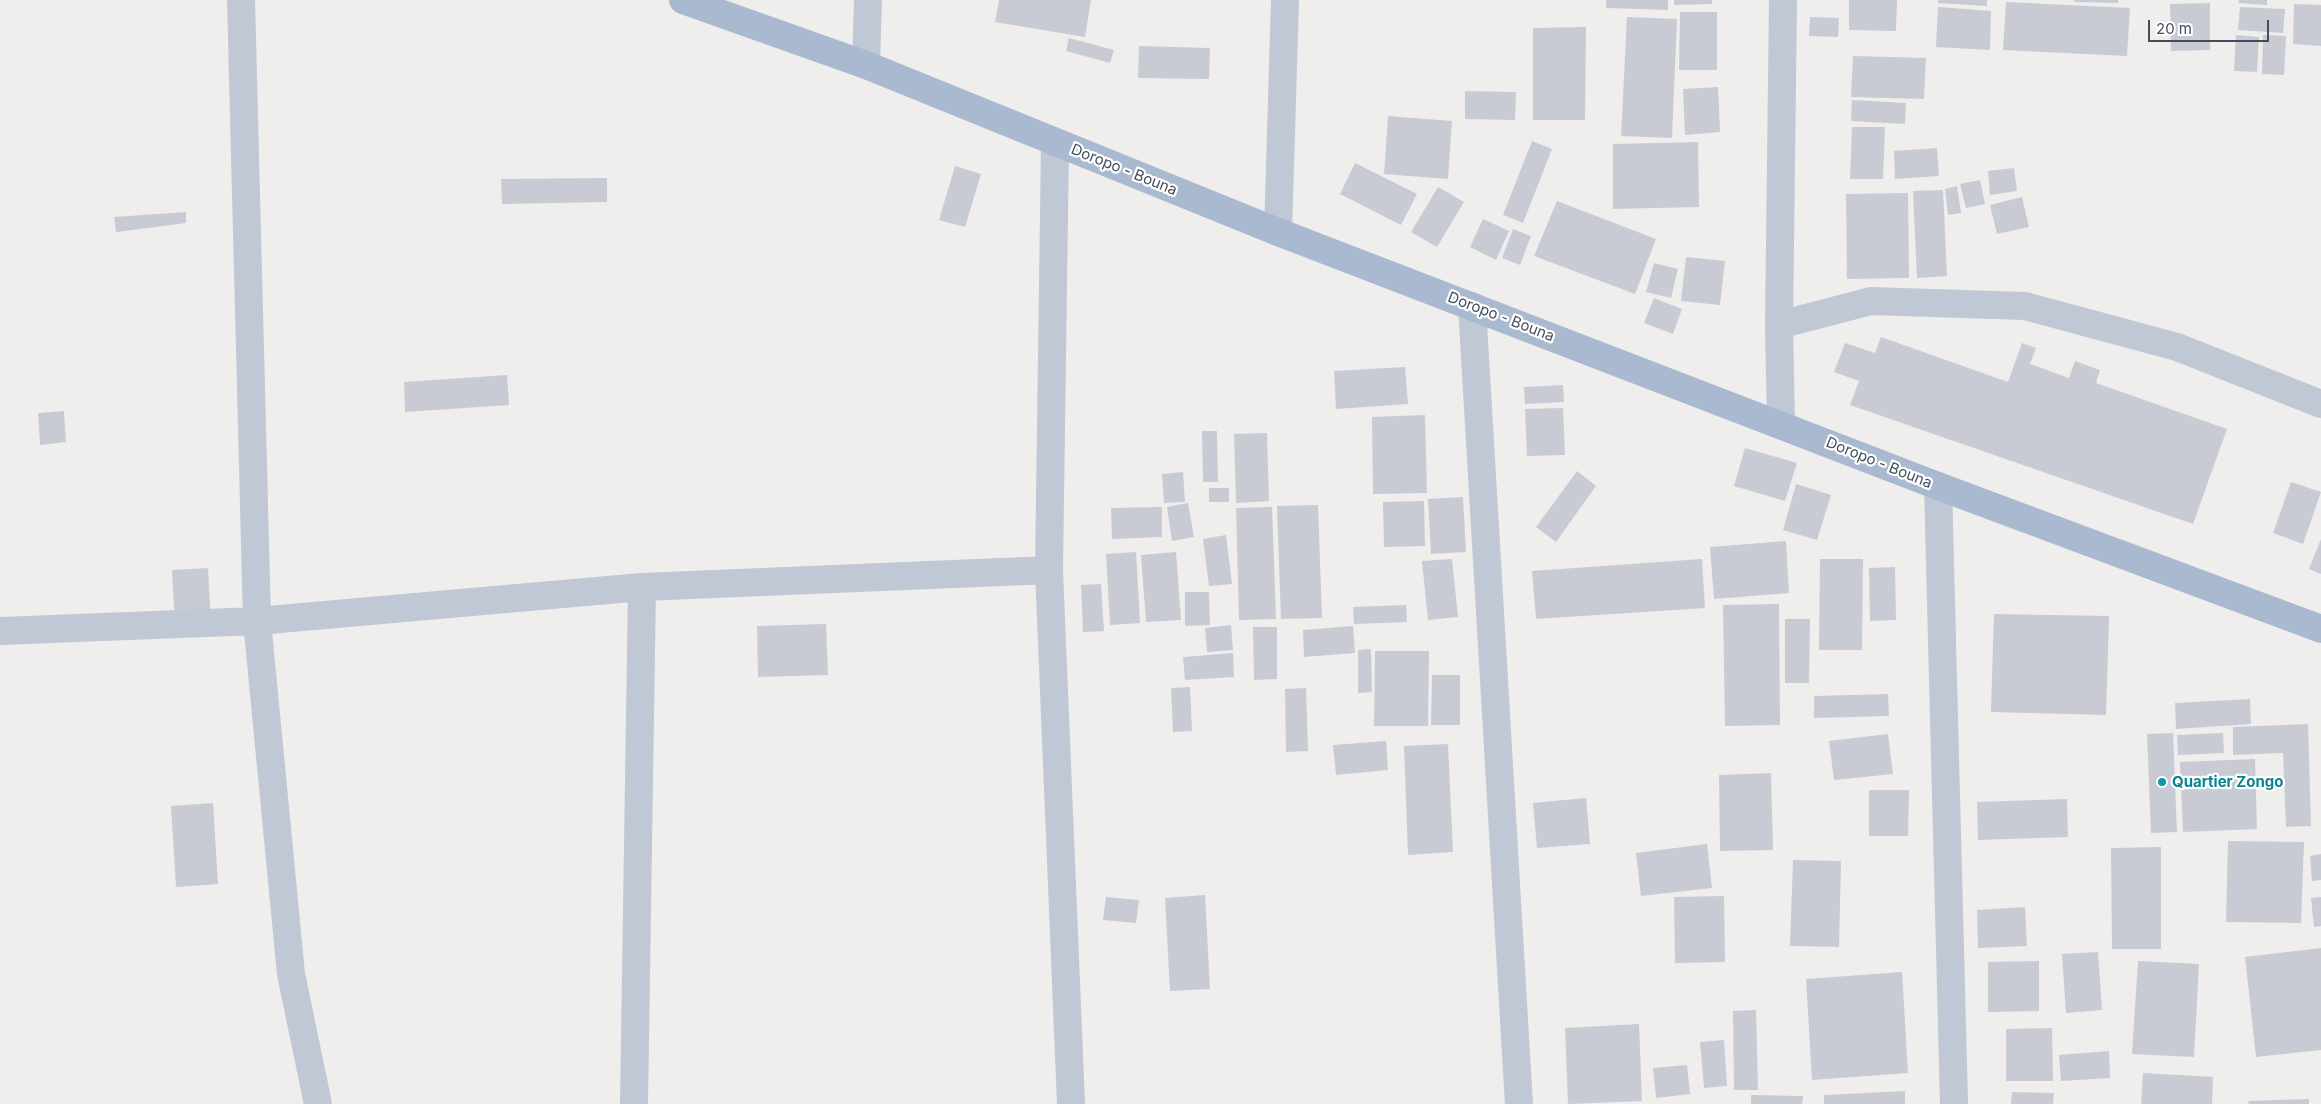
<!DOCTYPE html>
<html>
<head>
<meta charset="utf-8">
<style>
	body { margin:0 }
	#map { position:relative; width:2321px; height:1104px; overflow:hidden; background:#f0eded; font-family:Inter,sans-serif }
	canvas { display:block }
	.scale { position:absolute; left:2148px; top:20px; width:121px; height:22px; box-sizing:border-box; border:2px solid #434e5d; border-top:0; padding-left:6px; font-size:15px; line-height:18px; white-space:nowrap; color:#434e5d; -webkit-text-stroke:4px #fff; paint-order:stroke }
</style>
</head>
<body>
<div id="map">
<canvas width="2321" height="1104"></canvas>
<div class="scale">20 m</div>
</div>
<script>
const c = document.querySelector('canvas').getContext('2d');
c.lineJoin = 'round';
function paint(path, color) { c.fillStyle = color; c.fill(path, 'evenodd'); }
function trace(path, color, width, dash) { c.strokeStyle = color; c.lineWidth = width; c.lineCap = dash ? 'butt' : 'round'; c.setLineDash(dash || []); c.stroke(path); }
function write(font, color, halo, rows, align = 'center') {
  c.font = font + ' Inter,sans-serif'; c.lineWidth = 4.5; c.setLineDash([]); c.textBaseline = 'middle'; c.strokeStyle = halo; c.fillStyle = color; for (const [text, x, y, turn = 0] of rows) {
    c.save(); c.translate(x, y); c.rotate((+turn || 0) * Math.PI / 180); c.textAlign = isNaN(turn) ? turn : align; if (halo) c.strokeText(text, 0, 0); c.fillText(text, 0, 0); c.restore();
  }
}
paint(new Path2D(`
	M999,0h92l-6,37 -90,-15z
	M1606,0h62v10l-62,-2z
	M1674,0h38v4l-38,1z
	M1849,0h48l-1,31 -47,-1z
	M1938,0h49v6l-49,-3z
	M2074,0h44v3l-44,-1z
	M2239,0h28v5l-29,-2z
	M2006,2l124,6 -3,48 -124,-6z
	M2210,3v47l-39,1 -1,-47z
	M2294,4l27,1v41l-28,-2z
	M1938,7l53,4 -1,39 -54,-3z
	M2240,7l45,2 -2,24 -45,-3z
	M1680,12h37v58h-38z
	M1627,17l50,2 -5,119 -51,-2z
	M1810,17l29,1 -1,19 -29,-1z
	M1586,27l-1,93h-52v-92z
	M2236,35l23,2 -2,35 -23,-1z
	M2263,35l23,1 -2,39 -22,-1z
	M1069,38l45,12 -4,13 -44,-12z
	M1139,46l71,2 -1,31 -71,-1z
	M1853,56l73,2 -2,41 -73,-2z
	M1718,87l2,45 -35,3 -2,-46z
	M1465,91l51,1 -1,28 -50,-1z
	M1852,100l54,3 -1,21 -54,-3z
	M1388,116l64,5 -4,58 -64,-5z
	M1852,127h33l-2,52h-33z
	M1532,141l20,8 -29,74 -20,-8z
	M1698,142l1,65 -86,2v-65z
	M1937,148l2,28 -44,3 -1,-28z
	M1355,163l62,31 -16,31 -61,-31z
	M955,166l26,8 -16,53 -26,-7z
	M2014,168l3,23 -27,4 -2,-24z
	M607,178v24l-105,2 -1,-25z
	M1980,180l5,24 -19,4 -6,-24z
	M1957,186l4,27 -13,2 -3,-26z
	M1438,187l26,15 -27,45 -26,-15z
	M1943,190l4,86 -30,2 -4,-87z
	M1908,193l1,85 -62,1 -1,-85z
	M2022,197l7,30 -32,7 -7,-29z
	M1557,201l99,38 -21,55 -101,-38z
	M186,212v11l-70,9 -2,-15z
	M1483,219l26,12 -13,29 -26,-13z
	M1513,229l18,7 -11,29 -18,-7z
	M1686,257l39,4 -5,44 -39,-4z
	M1654,263l24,6 -7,29 -25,-6z
	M1654,298l28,11 -9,25 -29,-11z
	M1881,337l127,45 14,-39 14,5 -6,16 39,14 6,-17 25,9 -4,13 131,46 -34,95 -343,-119 9,-24 -25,-9 11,-29 30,10z
	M1405,367l3,37 -72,5 -2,-38z
	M507,375l2,30 -104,7 -1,-30z
	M1563,385l1,17 -39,2 -1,-17z
	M1563,408l2,47 -38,1 -2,-47z
	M64,411l2,31 -26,3 -2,-32z
	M1425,415l2,78 -54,1 -1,-77z
	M1202,431h15l1,51h-15z
	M1267,433l2,68 -33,2 -2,-69z
	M1745,448l52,15 -12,38 -51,-15z
	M1577,471l19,15 -40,56 -20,-15z
	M1183,472l2,30 -21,1 -2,-29z
	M2291,482l30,10 -18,52 -30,-11z
	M1796,484l35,11 -14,45 -34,-10z
	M1209,488h20v14h-20z
	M1463,497l3,55 -35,2 -3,-55z
	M1424,501l1,45 -41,1 -1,-45z
	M1188,503l6,34 -22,4 -5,-34z
	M1318,505l4,113 -41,1 -4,-113z
	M1162,507v30l-50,2 -1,-31z
	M1272,507l4,112 -37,1 -3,-112z
	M1226,535l6,49 -23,2 -6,-47z
	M2321,539v35l-12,-5z
	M1786,541l3,52 -75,6 -4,-52z
	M1136,552l4,71 -30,2 -4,-71z
	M1176,552l5,68 -35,2 -5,-67z
	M1452,559l6,58 -30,3 -6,-59z
	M1702,559l3,49 -169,11 -4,-48z
	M1820,559h43l-1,91h-43z
	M1895,567l1,53 -26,1 -1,-53z
	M208,568l3,53 -36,2 -3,-53z
	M1101,584l3,47 -21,1 -2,-47z
	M1185,592h24l1,33 -25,1z
	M1779,604l1,121 -55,1 -2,-121z
	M1406,605l1,17 -53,2 -1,-17z
	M1994,614l115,2 -3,99 -115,-3z
	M1785,619h25l-1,64h-24z
	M826,624l2,51 -70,2 -1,-51z
	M1231,625l2,25 -26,2 -2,-24z
	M1353,626l2,27 -51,4 -1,-27z
	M1253,627h24v52l-23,1z
	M1371,649l1,43 -14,1v-43z
	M1375,651h54l-1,75h-54z
	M1233,653l1,24 -49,3 -2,-23z
	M1432,675h28v50h-29z
	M1190,687l2,44 -19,1 -2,-44z
	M1306,688l2,63 -22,1 -1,-63z
	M1888,694l1,22 -75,2v-22z
	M2250,699l1,25 -75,5 -1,-26z
	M2308,724l3,102 -25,1 -3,-74 -50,2v-28z
	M2173,733l4,99 -26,1 -4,-99z
	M2223,733l1,20 -46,2 -1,-20z
	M1888,734l5,40 -59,6 -5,-39z
	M1386,741l2,29 -52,5 -3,-30z
	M1448,744l5,108 -45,3 -4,-109z
	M2255,759l2,70 -74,3 -3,-70z
	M1771,773l2,77 -53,1 -1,-76z
	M1869,790h40l-1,46h-39z
	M1586,798l4,46 -53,4 -4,-45z
	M2067,799l1,38 -90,3 -1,-38z
	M213,803l5,81 -42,3 -5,-81z
	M2228,841l76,1 -3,81 -75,-1z
	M1707,844l5,44 -71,8 -5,-43z
	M2161,847v102h-49l-1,-101z
	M2321,854v26l-9,1 -2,-25z
	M1793,860l48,1 -2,86 -49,-1z
	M1205,895l5,94 -40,2 -5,-93z
	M1724,896l1,66 -50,1 -1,-66z
	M1106,897l33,3 -3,23 -33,-3z
	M2321,897v29l-7,1 -3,-29z
	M2025,907l2,39 -49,2 -1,-38z
	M2321,948v102l-65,7 -11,-100z
	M2098,952l4,58 -36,3 -4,-59z
	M2039,961v50l-51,1v-50z
	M2138,961l61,3 -5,93 -62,-3z
	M1902,972l6,101 -96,7 -6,-101z
	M1756,1010l2,80h-24l-1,-79z
	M1639,1024l3,77 -74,3 -3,-76z
	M2052,1028l1,53h-47v-52z
	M1724,1040l3,46 -23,2 -4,-46z
	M2109,1051l1,27 -49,3 -2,-26z
	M1687,1065l3,29 -34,4 -3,-30z
	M2143,1073l70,4 -1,27h-71z
	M1905,1091v13h-81v-9z
	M2012,1092l42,1 -1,11h-42z
	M1751,1095l52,1 -1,8h-51z
	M2309,1099v5h-60l-1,-3z`), '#c8cbd4');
trace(new Path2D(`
	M241,0l16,621 34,353 27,130
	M866,65l2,-65
	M1055,142l-6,428 22,534
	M1278,232l7,-232
	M1472,306l47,798
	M1779,325l92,-24 154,5 152,41 144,57
	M1781,425l-2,-100 4,-325
	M1938,486l16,618
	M0,631l257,-10 385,-34 407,-17
	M634,1104l8,-517`), '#bfc8d4', 28);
trace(new Path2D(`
	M683,0l183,65 412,167 660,254 383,143`), '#a9b9d0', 28);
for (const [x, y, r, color] of [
	[2162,782,5,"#0f9aa8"]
]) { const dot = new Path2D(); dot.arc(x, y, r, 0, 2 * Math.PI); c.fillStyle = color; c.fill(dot); trace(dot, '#fff', 2); }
write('15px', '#434e5d', '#fff', [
	["Doropo - Bouna",1124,170,22],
	["Doropo - Bouna",1501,317,21],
	["Doropo - Bouna",1879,463,22]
]);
write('bold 15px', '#0d838f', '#fff', [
	["Quartier Zongo",2172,782]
], 'left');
</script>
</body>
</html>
